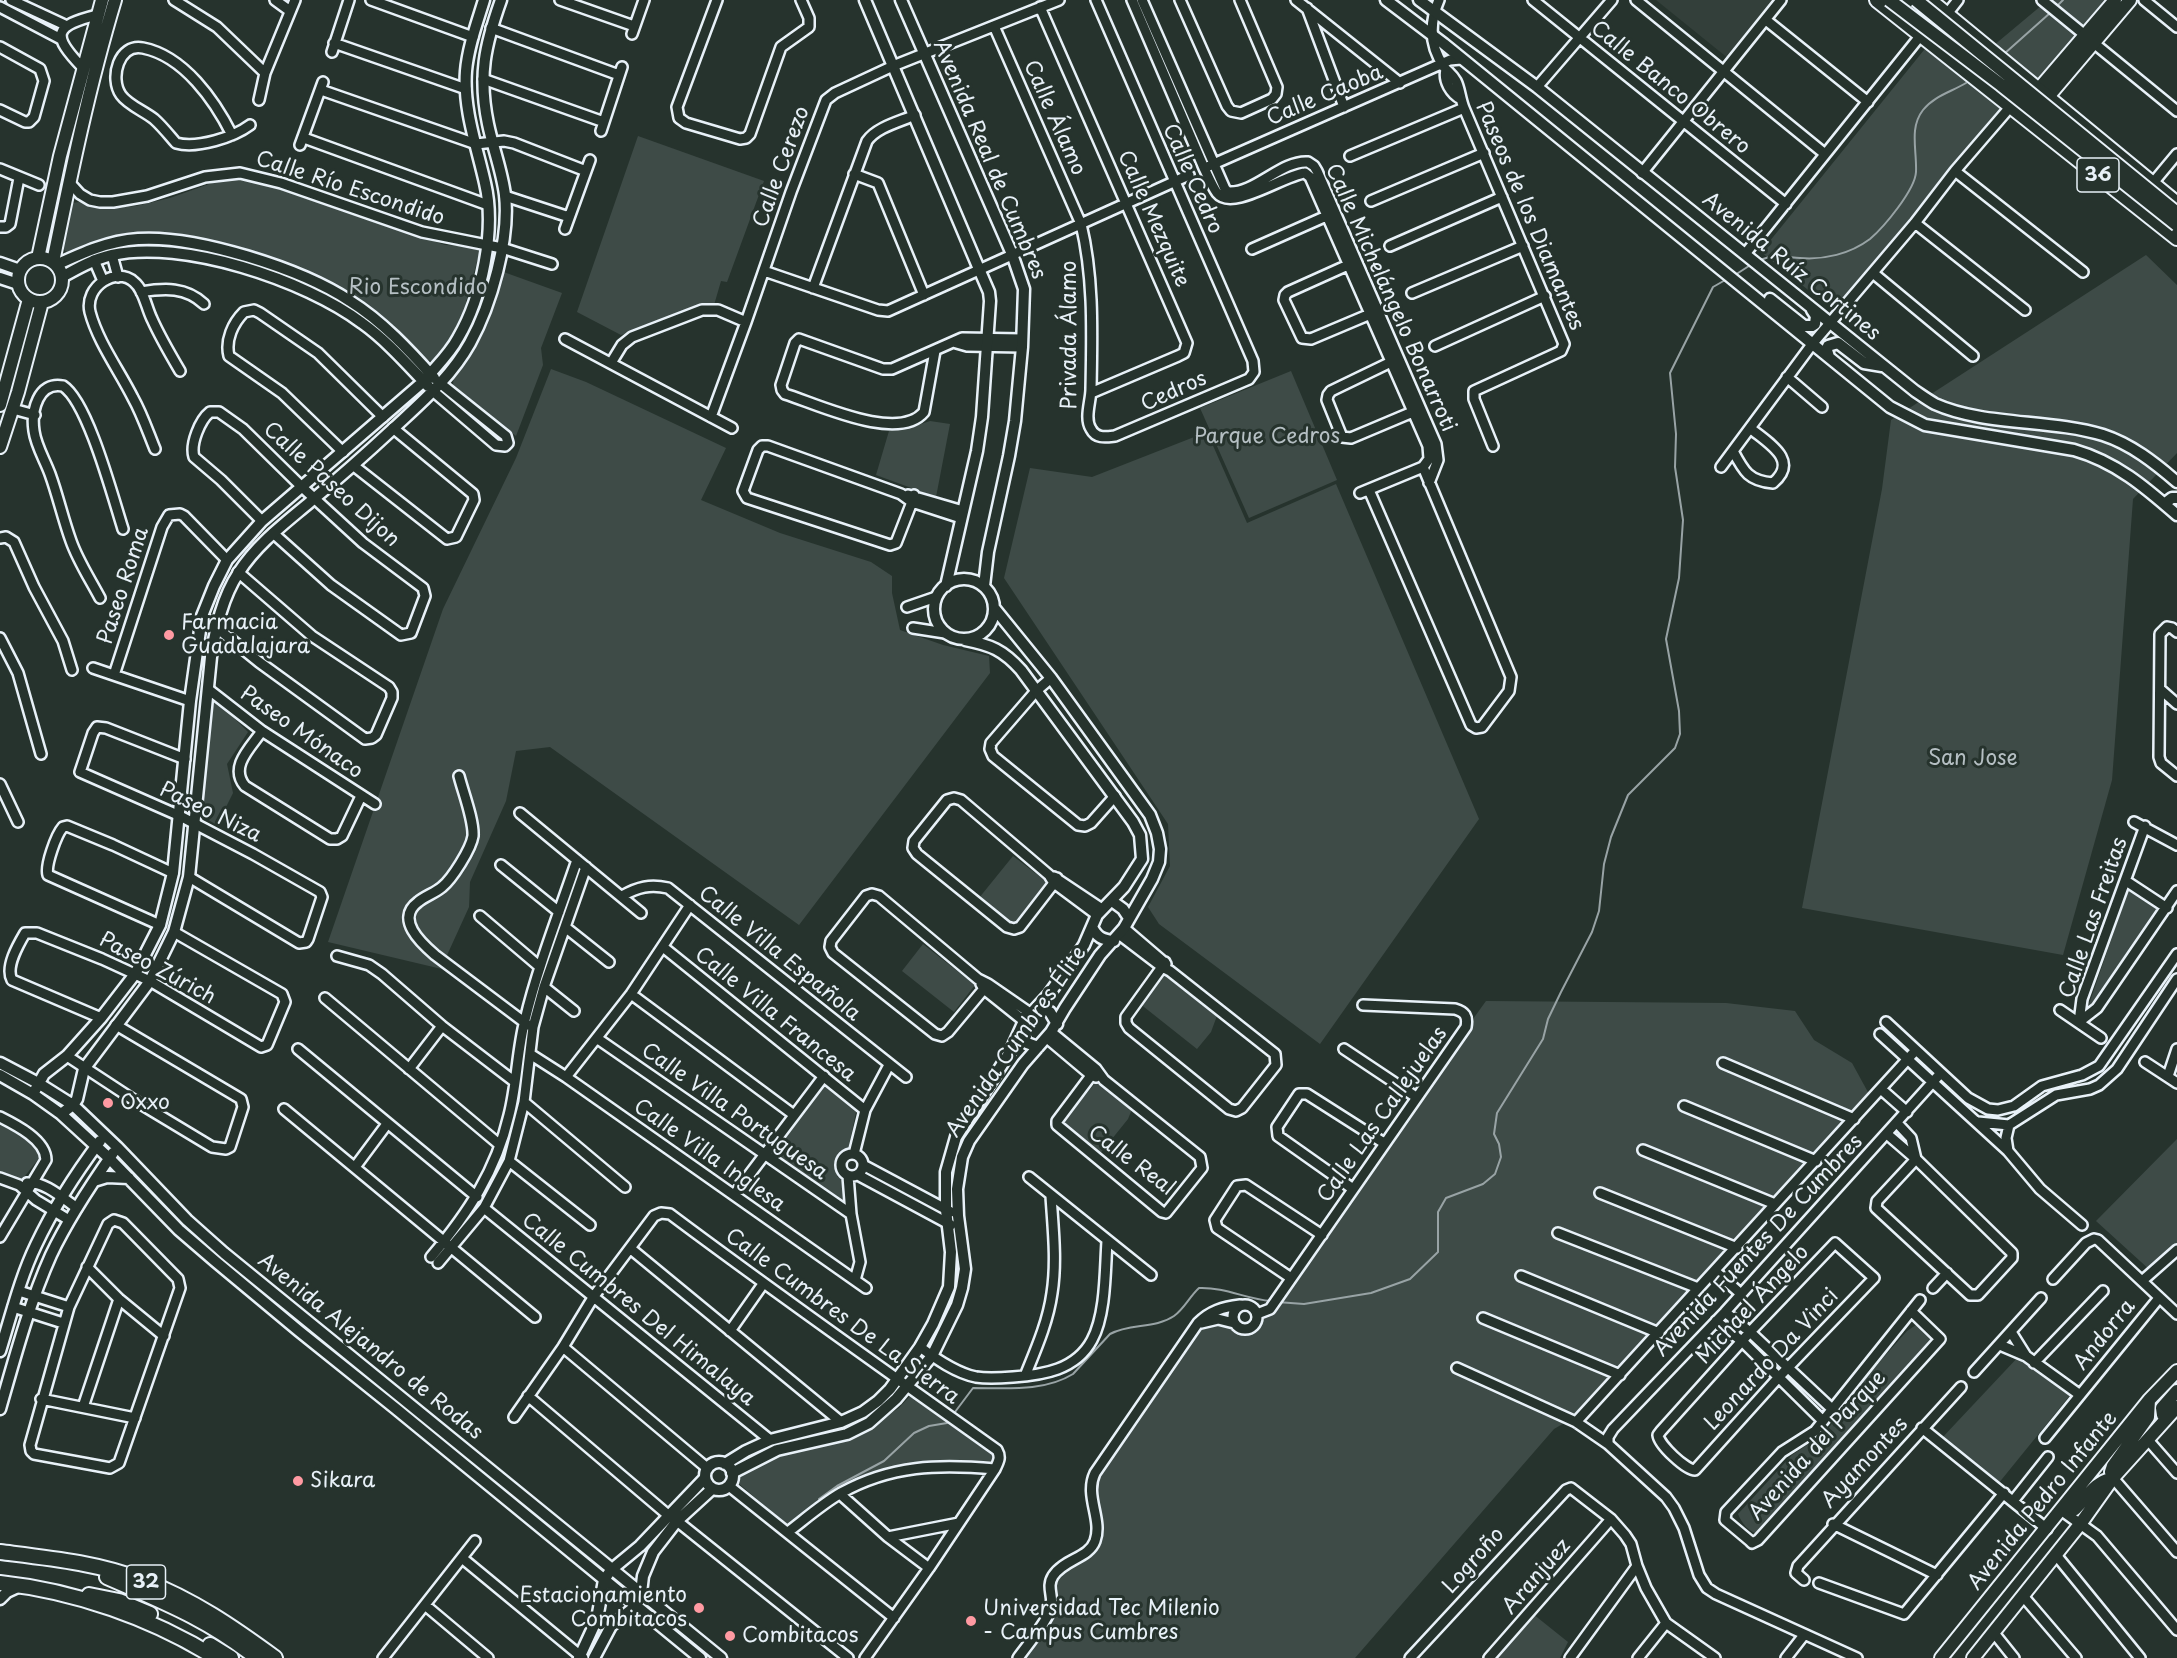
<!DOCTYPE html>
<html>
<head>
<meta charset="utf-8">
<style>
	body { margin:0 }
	canvas { display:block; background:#26332d }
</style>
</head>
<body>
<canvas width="2177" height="1658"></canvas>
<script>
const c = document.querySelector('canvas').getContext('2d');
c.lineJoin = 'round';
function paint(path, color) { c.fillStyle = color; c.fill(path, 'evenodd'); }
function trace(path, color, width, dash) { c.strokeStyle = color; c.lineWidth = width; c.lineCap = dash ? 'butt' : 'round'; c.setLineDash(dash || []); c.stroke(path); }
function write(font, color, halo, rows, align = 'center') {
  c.font = font + ' "Playpen Sans",sans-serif'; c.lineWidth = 6; c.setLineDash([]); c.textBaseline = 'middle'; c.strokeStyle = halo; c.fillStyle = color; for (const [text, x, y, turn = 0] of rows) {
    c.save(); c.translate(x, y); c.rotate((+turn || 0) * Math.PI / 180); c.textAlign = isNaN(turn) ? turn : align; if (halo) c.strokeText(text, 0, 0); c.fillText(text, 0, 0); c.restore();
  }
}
paint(new Path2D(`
	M1656,0h121l-48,59z`), '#333f3a');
paint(new Path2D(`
	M2048,0h67l-78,90 -44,-44z
	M1928,45l79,60 -169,209 -77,-62z
	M638,136l126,45 -37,101 -6,-1 -7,24 -8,-2 -85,32 -44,-23z
	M247,177l198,68 36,2 -18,66 -14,27 -17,21 -9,-2 -60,-53 -42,-28 -54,-20 -67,-19 -26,-4 -55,5 -51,14 -6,-7 3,-35 7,-9 14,-2 14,8 36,-3 34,-8 56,-20z
	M2146,255l31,30v168l-44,46 -21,281 -49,175 -261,-47 80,-419 9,-69z
	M498,270l64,23 -21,55 2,17 -27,71 -63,-49 1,-20z
	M551,369l35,13 140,66 -25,52 79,33 91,29 21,14v17l8,37 43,15 46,11 1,17 -191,252 -249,-178 -34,4 -10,50 -36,81 -1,25 -26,57 3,6 -118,-28 115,-333 73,-151z
	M1291,371l46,109 -88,38 -49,-110z
	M930,421l20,3 -14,73 -60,-22 13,-44 14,-1z
	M1207,432l40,91 89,-39 143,335 -159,225 -161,-120 -11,-17 22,-41 -2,-42 -164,-246 26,-110 62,9z
	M215,699l33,33 -21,32 6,29 -16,32 -19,-11 9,-112z
	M1013,856l34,26 -34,43 -34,-27z
	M2129,888l31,23 -67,99 -5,-3z
	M923,944l52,41 -21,27 -52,-41z
	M1162,971l56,42 -7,19 -14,17 -58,-46z
	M1486,1001l240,2 69,8 19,29 38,23 23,42 -284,307 -18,6 -19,11 -199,229h-336l34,-51 1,-31 42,-33 -3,-47 3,-22 104,-151 17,-10 29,21z
	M1097,1081l35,28 -4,10 -29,36 -39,-30z
	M823,1085l33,27 -8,38 -7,4 -6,11 2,11 6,5 1,18 -7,3 -66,-49z
	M0,1121l39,27 1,9 -19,24 -21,-7z
	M2177,1139v108l-26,24 -55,-50z
	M1919,1323l13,11 -1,6 -172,194c-10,-1 -18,-12 -21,-20l54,-59 33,-22 41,-56 41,-46z
	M2020,1355l51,39 -73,90 -57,-45z
	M911,1395l66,45 17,16 -3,8c-63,-7 -107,-3 -162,31 -13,8 -25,19 -37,28l-6,1 -49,-42 2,-8 47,-20 51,-11 22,-9 40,-26z
	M1533,1614l35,28 -8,16h-67z`), '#3e4b47');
trace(new Path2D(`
	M2058,5l5,-5
	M2004,54l46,-41
	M1760,260c14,-6 25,-3 40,-2 24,2 50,-4 70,-19 14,-12 45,-49 46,-67 1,-22 -7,-44 7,-62 11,-14 28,-18 43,-27
	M1735,275l17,-11
	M1277,1302l27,2 67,-11 39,-14 28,-27v-40l8,-14 37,-14 12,-10 6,-17 -2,-13 -5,-10 3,-21 46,-74 5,-20 13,-27 31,-60 7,-21 5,-47 7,-27 17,-42 47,-47 5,-14 -1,-23 -13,-72 13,-61 4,-58 -8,-53 1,-33 -6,-61 43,-86 14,-8
	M955,1412l18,-24c33,0 71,4 100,-14l37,-40c20,-11 45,-5 64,-18 10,-7 16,-20 25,-28 26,-1 47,11 72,13
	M819,1499l18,-13 47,-25 30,-28 15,-7 18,-3 3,-4`), '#98a3a5', 2);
const minor = new Path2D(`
	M11,0l54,25
	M174,0l43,27 48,46
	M275,0l15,11
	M371,0l102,37
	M560,0l74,26
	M717,0l-40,107 2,11 7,5 54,16 6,-1 4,-4 31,-87 28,-20v-9l-8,-18
	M1132,0l72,168c4,8 8,18 13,25 15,19 67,-18 88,-20
	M1142,0l83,189 3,3c27,2 53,-32 80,-30
	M1180,0l47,106 4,5 10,2 31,-14 4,-5 1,-7 -37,-87
	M1296,0l104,83
	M1439,0c-10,23 -10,45 5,67 4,5 8,7 12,14 4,8 4,17 8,27l100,236 -3,7 -87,40v8l19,47
	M1533,0l253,204
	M1636,0l189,154
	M2042,0l44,36
	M2144,0l33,27
	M0,7l61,32
	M1040,7l147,336 -3,10 -6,3 -87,37
	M1307,8l37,99
	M1947,14l11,-14
	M1766,20l102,82
	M994,26l87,198c13,54 11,109 10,165 0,12 -7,29 0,40 5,10 15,8 24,7l134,-57 5,-7 -1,-11 -157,-361
	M491,28l128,47
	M632,34l12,-34
	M334,43l132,46
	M2095,44l82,67
	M0,47l40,22 4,12 -10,36 -5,5h-4l-25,-12
	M332,52l17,-52
	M83,68c-32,-33 -30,-42 14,-53
	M1446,70c-3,11 5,24 15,29
	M483,79l121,43
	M1537,87l75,-87
	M321,90l155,54 28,-3 10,2 72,28
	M259,100l6,-27 30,-73
	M601,131l21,-64
	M232,135c-17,-34 -48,-79 -89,-87 -24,-5 -34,30 -22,47 7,10 23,16 33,24 8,7 15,16 22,24 21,6 58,-6 74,-18
	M304,138l184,67
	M300,145l23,-63
	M1350,156l114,-48
	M1308,162l6,4 3,5 119,273 2,16 -9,23
	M1209,166l241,-106 11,-1
	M0,169l39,16
	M1955,171l128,101
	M1305,173l5,4 118,269 1,13 -6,8
	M1642,173l139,-173
	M854,174l24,9 46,112
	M69,182l11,12 10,6 10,2h13l34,-6 58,-19 35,-4 41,10 141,49 80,16 50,16
	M2152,184l25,-30
	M505,196l64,21
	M1371,201l113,-48
	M1915,223l110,87
	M0,227h6l4,-3 9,-46
	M565,229l25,-69
	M1390,246l112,-49
	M1252,249l79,-35
	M1745,254l176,-219
	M112,255l6,22
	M94,260l9,21
	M1348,265l-60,27 -3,3 -1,5 18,38 9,1 64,-27
	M764,271l114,39 10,1 301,-136
	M1873,273l100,83
	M813,288l54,-147c10,-14 32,-19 48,-26
	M141,292c24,-4 45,-5 63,12
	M1412,293l111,-47
	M565,339l167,89
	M953,342l14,4 55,1
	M1435,346l110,-50
	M935,351l-11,61c-26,31 -107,-8 -139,-18l-3,-4 -1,-5 14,-42 4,-4 84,30h9l70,-31 60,1
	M1391,362l-60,29 -3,4 -1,5 15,37 9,1 64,-27
	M611,363l11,-18 10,-8 70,-27h16l28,12
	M1787,377l35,30
	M434,392l62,53 9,1 3,-3 -2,-7 -65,-52
	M13,409l22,6
	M711,417l35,-95 45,-130 35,-92 9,-7 58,-27 166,-66
	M155,449c-7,-17 -13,-35 -22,-51 -14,-28 -35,-56 -43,-86 -6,-26 27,-46 44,-30 10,8 12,25 18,37 8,18 18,35 28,52
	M1733,451c11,21 16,30 40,32 27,-23 -5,-40 -23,-55
	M343,452l-61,-59 -53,-37c-4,-16 4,-33 15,-44l10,-2 6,3 58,40 65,64
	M354,466l93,73 9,-2 18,-37 -1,-6 -80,-66
	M1721,467l92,-124 102,-120 40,-52 56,-65
	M1369,490l102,235 5,3 6,-1 27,-36 2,-14 -88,-210
	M1360,493l63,-26
	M908,495l55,16
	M914,495l-2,7 -16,41 -6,2 -143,-47 -4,-7 15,-41 4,-4h6l133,48 11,8 49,16
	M262,521l-41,-41 -27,-23c-4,-13 6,-37 16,-45h9l24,17 59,58 61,56 60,45 2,8 -14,37 -10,2 -70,-50 -58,-52
	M0,538l6,-1 8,5 20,45 29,54 9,29
	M100,598c-10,-19 -22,-37 -29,-57 -8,-22 -13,-45 -21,-67 -5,-14 -14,-28 -16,-43 -3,-20 4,-50 29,-45 25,16 50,112 60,143
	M907,607l29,-10
	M202,616l57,46 106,77 7,-1 4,-3 16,-37v-6l-3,-5 -77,-51 -74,-64
	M913,628l32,5
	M2177,632l-5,-4 -5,-1 -7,7 -1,123 2,6 16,13
	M0,638l18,35 23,81
	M93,668l97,33
	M114,675l48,-148 7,-12 11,-1 4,2 43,44
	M1051,678l-15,13 -45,52 -1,6 3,7 85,69 7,1 6,-3 24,-27
	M208,689l54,42 113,73
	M2160,689l17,15
	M262,731c-12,17 -33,36 -17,55l85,53h7l5,-3 19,-40
	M185,759l-79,-31 -9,-1 -4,6 -13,39 100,44 73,38 67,38 2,5 -14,42 -2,3 -7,1 -110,-66
	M459,776c4,16 15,44 14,60 -2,13 -21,43 -31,51 -7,6 -17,9 -24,15 -23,17 3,41 17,53l93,70
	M0,784l18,38
	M520,813l121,100
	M2134,822l43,23
	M501,865l58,47
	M1054,877l48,32
	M1057,878l-3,5 -34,44 -6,2 -7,-2 -90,-73 -4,-6 1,-7 33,-41 7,-2 7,2 88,75 5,8 43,32
	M2126,881l41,27
	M622,896c16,-9 28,-12 46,-8l238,189
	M480,916l60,51
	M160,925l-112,-50c-3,-9 8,-40 15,-48l4,-1 46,19 60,28
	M565,927l44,35
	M1124,928l42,36
	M1120,935l42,32 8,4 105,83 1,11 -34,43 -6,3 -7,-2 -100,-81 -3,-5v-6l36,-50 3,-5
	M663,947l202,163
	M337,956l32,9 13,9 60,52 73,56
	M981,984l3,5 40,32
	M988,984l-40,48 -6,4 -7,-2 -102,-81 -3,-6 1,-6 35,-45 6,-2 7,2 99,83 10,5 42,29
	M544,987l30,24
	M631,994l163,121
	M325,998l175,147
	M2060,1010l41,28
	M101,1018l-89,-38c-7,-13 6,-35 13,-47h12l65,26 48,22 111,66 6,-2 18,-43 -3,-8 -108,-62
	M1886,1022l82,76 20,11 10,1 16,-4 28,-20 40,-11 17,-9 78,-112
	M2079,1022l3,-23 63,-173
	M2079,1022l18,-14 80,-117
	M1051,1032l45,37 8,11 96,77 2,11 -36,45 -4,-1 -105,-87v-4l39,-52
	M1880,1034l128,117 32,38 42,36
	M1047,1038l44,37 5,2
	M598,1039l253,175
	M298,1049l179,148
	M1344,1049l72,48
	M530,1054l36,23 300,211
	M67,1056l67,44 78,47 14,2 4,-2 13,-40 -2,-8 -125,-74
	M2145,1062l32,21
	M1723,1063l131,56
	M409,1069l33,-43
	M2168,1076l9,-27
	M566,1077l65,-83 59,-89
	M1882,1090l25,22
	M524,1102l101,85
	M1684,1106l132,55
	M284,1109l251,208
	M0,1117c16,8 46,23 46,43l-46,77
	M1978,1122l31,3 47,-30 34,-6 9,-4 18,-16 60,-90
	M1897,1123l14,15 5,21
	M1887,1134l29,25 96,94v5l-34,37h-8l-94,-87 1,-7 39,-42
	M1643,1150l132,54
	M2008,1151l-2,-13 3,-13
	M841 1165a11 11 0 1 1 22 0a11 11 0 1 1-22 0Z
	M854,1154l11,-44 24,-45
	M509,1161l81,64
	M863,1165l88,47
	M355,1167l32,-43
	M858,1175l93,50
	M848,1176l3,38 9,48 -5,18
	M1029,1177l122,98
	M0,1178l19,7 17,15 33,20
	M27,1183c16,-3 37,16 50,25
	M1353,1189l-75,-53 -1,-9 22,-33h8l77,49
	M1600,1193l137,55
	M734,1195l90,-119
	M484,1208l286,232
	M114,1220l9,3 55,56 2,9 -61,175 -9,5 -76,-14 -3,-3 -1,-6 39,-138 39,-83z
	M1558,1233l140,55
	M1835,1243l39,35 -96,100 -83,92c-9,0 -36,-25 -37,-35l3,-4 89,-99z
	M631,1249l210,173
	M431,1257c37,-44 65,-86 78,-142 8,-31 8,-64 16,-95 13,-54 34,-107 52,-160
	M438,1263l46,-55 25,-47 15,-59 9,-75 11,-40 42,-120
	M87,1267l32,32 45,37
	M1715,1271l26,23
	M1521,1276l138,57
	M1291,1278l-74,-50 -2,-8 22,-34 9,-1 76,50
	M2053,1279l33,-36 8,-4 4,1 79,74
	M2142,1281l35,-31
	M1933,1288l14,-15
	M19,1291l50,16
	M1233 1317a12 12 0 1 1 24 0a12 12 0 1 1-24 0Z
	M13,1307l50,16
	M1911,1311l29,28 -182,201 -6,3 -2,-2 -25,-21 1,-8 56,-60 33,-21 105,-131
	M1725,1312l25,20 82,77
	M1257,1314l13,-5 196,-282c2,-11 -1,-15 -11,-18l-92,-4
	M1483,1318l137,57
	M1716,1321l27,21 80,79
	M1201,1323l17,-4 16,4
	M730,1331l33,-47
	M2011,1332l15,24
	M2000,1345l26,11 54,39
	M563,1347l144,121
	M920,1347c16,12 36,26 56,30 12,2 25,1 37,0 30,-2 63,-7 79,-37 14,-26 13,-69 15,-99
	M2034,1363l69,-72
	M1457,1368l119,54 32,22 58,53 8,11 10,20 15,47 8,13 9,6 141,64
	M1974,1372l67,-74
	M1025,1376c11,-27 23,-54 27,-83 5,-32 1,-65 -1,-97
	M528,1396l140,119
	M41,1399l94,19
	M83,1407l36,-108
	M514,1417l49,-70 31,-51 60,-80 7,-3 9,1c108,81 218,158 327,236 4,7 2,11 -2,19l-66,99 -64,90
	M1576,1422l340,-372
	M1922,1428l125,101
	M2045,1438l114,-140
	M2148,1440l29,33
	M1608,1444v-7l5,-8 112,-117 215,-238
	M2113,1478l64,74
	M729,1486l165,132
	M840,1494l48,43 41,31
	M2013,1501l35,-44
	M2061,1510l36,26 80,94
	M677,1521l171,137
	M1833,1524l104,51
	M788,1532c17,-13 34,-28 53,-39 50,-28 98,-29 154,-24
	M888,1537l71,-14
	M2056,1555l84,103
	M462,1558l121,100
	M1804,1580l-8,-7 2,-7 163,-179
	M1819,1583l85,31 100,-121
	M2023,1596l53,62
	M425,1605l63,53
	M1994,1633l20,25
	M383,1658l92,-117
	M1018,1658c8,-11 31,-39 33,-50 3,-12 -5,-21 2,-32 11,-17 36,-18 42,-35 8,-22 -11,-45 0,-68l103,-150c12,-12 25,-16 42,-18
	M1410,1658l156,-168 5,-2 40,31 14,16 6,9 6,22 9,22 20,35 49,35
	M1489,1658l122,-139
	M1570,1658l67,-92
	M1638,1658l28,-35
	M1786,1658l18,-23`);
const tertiary = new Path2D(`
	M865,0l114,269 10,23 1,9 -8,116 -5,34 -31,135
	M901,0l111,254 12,35 -2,58 -7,74 -6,35 -21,96 -4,34
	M1386,0l58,44 446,363 35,18 149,25c42,12 71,37 103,65
	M1419,0l118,87 378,304c6,4 13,9 20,13 49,22 115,15 168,31 28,9 52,28 74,47
	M0,263l20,7
	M56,265c26,-12 52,-24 82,-26 58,-4 164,30 212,62 32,20 59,49 84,77
	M62,277c16,-9 32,-18 50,-22 70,-16 193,25 250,68 24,17 45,41 66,63
	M0,278l18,6
	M1770,299l34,27h8l3,-2 1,-8 -4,-6
	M1829,357l-2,-7 1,-4 10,-3 26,20 18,3
	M2164,504l8,-6h5
	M934 609a30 30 0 1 1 60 0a30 30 0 1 1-60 0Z
	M1112,901l11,8 6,9
	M1092,927c5,10 10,13 22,14
	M1038,1007l12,5 7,12
	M1020,1032l7,11 11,4
	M0,1063l38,20 35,22 44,42 70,73 37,33 497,405
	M0,1075l33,19 28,20 48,44 70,72 36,31 84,70 96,77 305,250
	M33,1094l11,-20 23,-18 34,-38 34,-44 25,-49 13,-52 17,-172 12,-85 12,-30 13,-26 35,-39 162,-140c11,-14 25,-26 34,-43 24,-41 38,-108 27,-155 -8,-36 -22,-74 -19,-112 2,-24 11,-48 18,-71
	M61,1114l12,-9 4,-6 7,-30 66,-88 24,-49 15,-55 22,-220c5,-30 11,-59 28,-85 18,-28 45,-48 71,-70 29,-24 57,-49 85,-75 28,-26 56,-50 75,-84 21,-38 40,-104 35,-148 -3,-24 -12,-47 -17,-71 -10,-48 -3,-79 13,-124
	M94,1181l13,-4 22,1
	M0,1351c11,-35 20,-73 36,-106 17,-36 40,-72 64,-104
	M0,1409c15,-52 29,-105 51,-154 17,-36 39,-69 62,-102
	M705 1476a14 14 0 1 1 28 0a14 14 0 1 1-28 0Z
	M725,1464l21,-13 24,-11 71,-18 22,-10 15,-11 12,-12 30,-42 13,-23 16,-37 2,-35 -5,-42v-38l10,-35 54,-85 14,-31 25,-27 24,-33 11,-16 13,-30 27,-28 18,-28 -2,-24 -7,-13 -112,-152c-18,-20 -30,-25 -56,-30
	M732,1473l45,-23 70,-16 22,-11 27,-24 36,-43 25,-51 5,-17 3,-19 -7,-53 -1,-27 5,-32 7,-16 54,-77 28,-32 14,-24 35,-53 24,-27 28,-49 7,-17 1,-13 -3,-16 -7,-18 -99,-137 -56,-69
	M0,1599l7,-7 15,-7
	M579,1658l18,-39 7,-39 7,-10 29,-24 65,-68
	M594,1658l17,-32 25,-20 5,-13 2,-17 10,-24 24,-31 35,-32`);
const secondary = new Path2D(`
	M2032,97l83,-97
	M2041,105l89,-105
	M18 280a22 22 0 1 1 44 0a22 22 0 1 1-44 0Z
	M38,258l22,-102 42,-156
	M53,262c18,-88 36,-176 62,-262
	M0,405l29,-106
	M0,447l18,-55 24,-90
	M2166,1418l-3,-3 -1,-7 15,-17
	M2066,1504l9,5c13,-13 20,-27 38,-31l-2,-6 2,-6 35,-49 1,-17
	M1941,1658l208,-258 28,-29
	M1973,1658l108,-135 32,-45 64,-71`);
const primary = new Path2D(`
	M1877,0l300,238
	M1929,0l248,204
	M0,1552c48,6 99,11 144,29 48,18 90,47 131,77
	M107,1577c57,25 101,42 150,81
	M0,1583c75,8 152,35 216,75
	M89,1595l30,6 31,13
	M210,1645l21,13`);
trace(minor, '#e8f1f8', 14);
trace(tertiary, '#e8f1f8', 15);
trace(secondary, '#e8f1f8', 16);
trace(primary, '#e8f1f8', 18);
trace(minor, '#26332d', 9);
trace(tertiary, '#26332d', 10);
trace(secondary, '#26332d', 12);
trace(primary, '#26332d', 14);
const secondaryBridge = new Path2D(`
	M1889,0l112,85 176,140
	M1916,0l261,213`);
trace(secondaryBridge, '#e8f1f8', 16, []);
trace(secondaryBridge, '#26332d', 12);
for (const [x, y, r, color] of [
	[169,635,6,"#ff9aa2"],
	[108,1103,6,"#ff9aa2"],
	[298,1481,6,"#ff9aa2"],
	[699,1608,6,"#ff9aa2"],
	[971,1621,6,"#ff9aa2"],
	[730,1636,6,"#ff9aa2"]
]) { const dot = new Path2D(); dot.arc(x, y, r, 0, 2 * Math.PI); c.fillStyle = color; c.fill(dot); trace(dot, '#26332d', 2); }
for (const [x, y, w] of [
	[2098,175,42],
	[146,1582,39]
]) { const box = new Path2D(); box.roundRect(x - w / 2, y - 17, w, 34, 4.5); c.fillStyle = '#26332d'; c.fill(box); trace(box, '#e8f1f8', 1.5); }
write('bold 20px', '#e8f1f8', null, [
	["36",2098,175],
	["32",146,1582]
]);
write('21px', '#e8f1f8', '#26332d', [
	["Calle Banco Obrero",1670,88,39],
	["Calle Caoba",1325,96,-23],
	["Calle Álamo",1054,118,66],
	["Avenida Real de Cumbres",989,160,67],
	["Calle Cerezo",782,167,-70],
	["Calle Cedro",1192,179,66],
	["Calle Río Escondido",350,189,18],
	["Paseos de los Diamantes",1529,216,67],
	["Calle Mezquite",1153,219,66],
	["Avenida Ruíz Cortines",1791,267,39],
	["Calle Michelángelo Bonarroti",1390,298,66],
	["Privada Álamo",1070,335,-90],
	["Cedros",1174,392,-24],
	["Calle Paseo Dijon",331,485,42],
	["Paseo Roma",124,586,-72],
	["Paseo Mónaco",301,733,35],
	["Paseo Niza",210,813,26],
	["Calle Las Freitas",2094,918,-71],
	["Calle Villa Española",779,954,39],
	["Paseo Zúrich",157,969,28],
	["Calle Villa Francesa",775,1015,39],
	["Avenida Cumbres Élite",1017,1042,-55],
	["Calle Villa Portuguesa",734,1112,35],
	["Calle Las Callejuelas",1383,1115,-55],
	["Calle Villa Inglesa",709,1156,35],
	["Calle Real",1131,1161,37],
	["Avenida Fuentes De Cumbres",1759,1246,-47],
	["Michael Ángelo",1753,1305,-47],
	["Calle Cumbres Del Himalaya",638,1310,39],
	["Calle Cumbres De La Sierra",842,1317,36],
	["Andorra",2105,1335,-51],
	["Avenida Alejandro de Rodas",370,1347,39],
	["Leonardo Da Vinci",1772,1360,-47],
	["Avenida del Parque",1818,1446,-48],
	["Ayamontes",1865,1463,-47],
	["Avenida Pedro Infante",2043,1501,-51],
	["Logroño",1474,1561,-48],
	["Aranjuez",1537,1577,-49]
]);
write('21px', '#b5bfc3', '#26332d', [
	["Rio Escondido",418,288],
	["Parque Cedros",1267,437],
	["San Jose",1973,759]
]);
write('21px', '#e8f1f8', '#26332d', [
	["Farmacia",181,623],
	["Guadalajara",181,647],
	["Oxxo",120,1103],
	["Sikara",310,1481],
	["Estacionamiento",687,1596,"right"],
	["Combitacos",687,1620,"right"],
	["Universidad Tec Milenio",983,1609],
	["- Campus Cumbres",983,1633],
	["Combitacos",742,1636]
], 'left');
</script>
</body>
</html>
